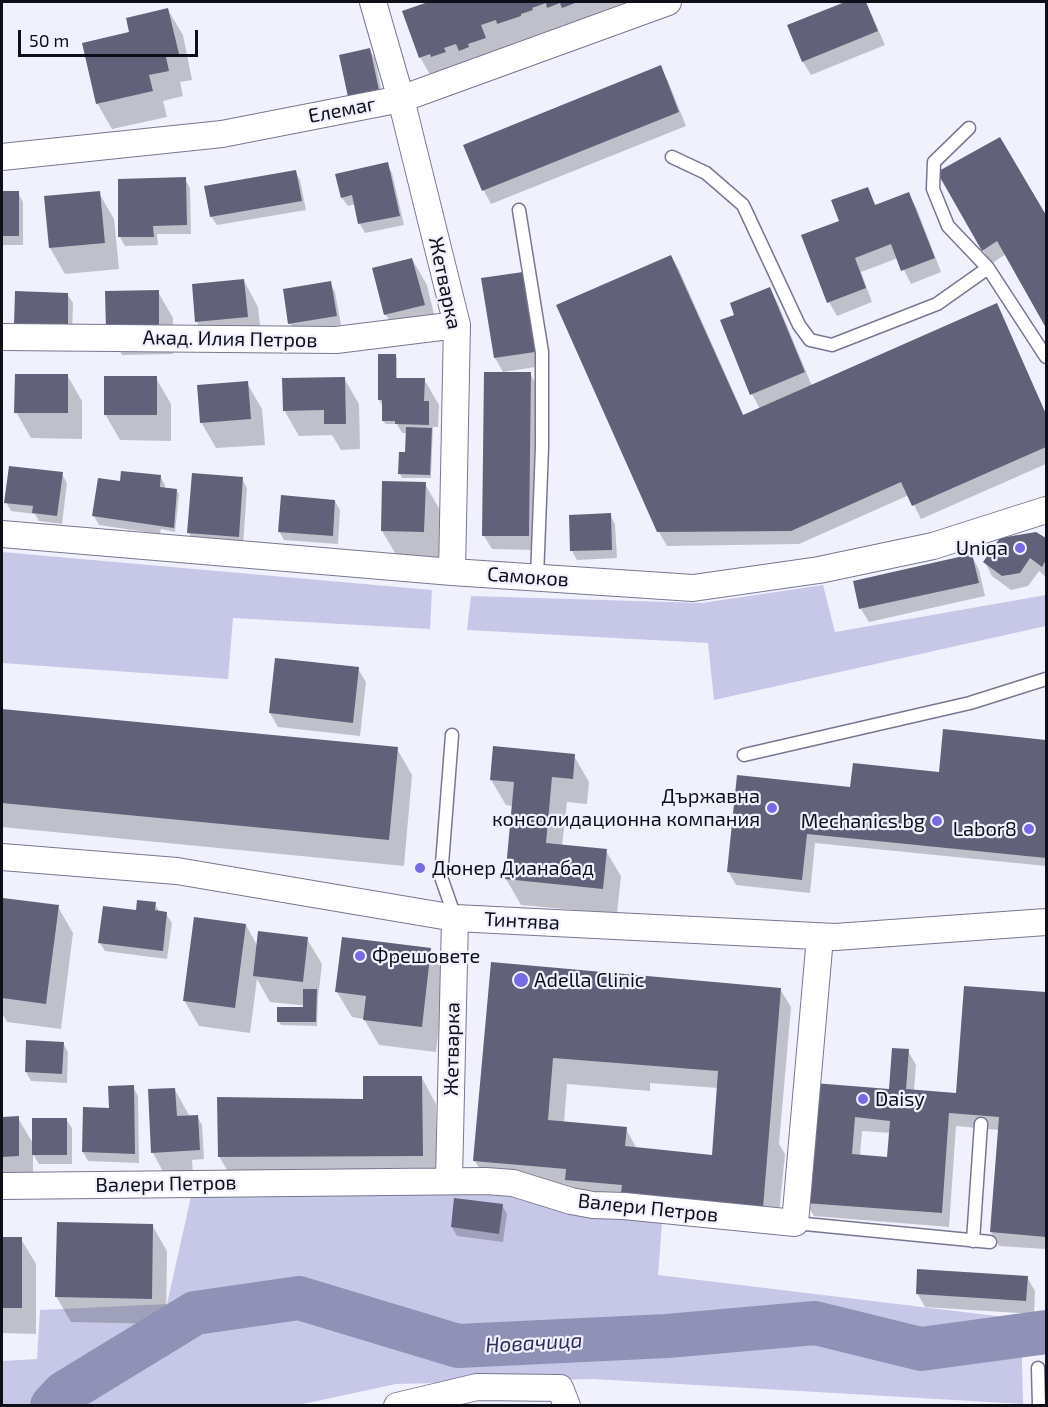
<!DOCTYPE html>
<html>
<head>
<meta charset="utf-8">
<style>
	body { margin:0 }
	#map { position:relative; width:1048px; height:1407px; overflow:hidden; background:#f1f1fd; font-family:"Exo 2",sans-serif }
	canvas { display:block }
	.frame { position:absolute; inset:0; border:3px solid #0f0f19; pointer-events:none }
	.scale { position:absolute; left:18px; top:30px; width:180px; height:27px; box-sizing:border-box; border:3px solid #0f0f19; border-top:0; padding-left:8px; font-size:18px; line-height:21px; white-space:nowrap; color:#0f0f19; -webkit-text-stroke:4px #f1f1fd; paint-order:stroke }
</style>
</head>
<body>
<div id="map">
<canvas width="1048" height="1407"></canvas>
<div class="frame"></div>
<div class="scale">50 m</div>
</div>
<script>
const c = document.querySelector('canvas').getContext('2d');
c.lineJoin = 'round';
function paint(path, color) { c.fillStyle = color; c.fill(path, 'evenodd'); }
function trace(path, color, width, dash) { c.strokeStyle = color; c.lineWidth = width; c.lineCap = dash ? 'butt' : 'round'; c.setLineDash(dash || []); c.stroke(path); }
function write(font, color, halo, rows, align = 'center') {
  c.font = font + ' "Exo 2",sans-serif'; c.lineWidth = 4.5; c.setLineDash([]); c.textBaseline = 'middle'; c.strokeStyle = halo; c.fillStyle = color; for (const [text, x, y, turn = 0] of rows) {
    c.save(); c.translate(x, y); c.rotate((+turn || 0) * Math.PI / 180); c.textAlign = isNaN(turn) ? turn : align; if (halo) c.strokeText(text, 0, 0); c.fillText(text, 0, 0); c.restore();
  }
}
paint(new Path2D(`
	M2,552l430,38 -2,39 -197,-11 -5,61 -226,-16z
	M823,585l12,47 211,-37v31l-332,74 -6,-57 -241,-13 4,-34 231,7z
	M449,1180l214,30 -5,65 363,44 2,85 -430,-25 -197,5 -102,22h-292v-45l35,-2 3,-49 127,-6 27,-121z`), '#c7c8e8');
paint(new Path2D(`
	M429,2h209l-203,81 -15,-26z
	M849,2h17l19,43 -74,30 -8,-13 -14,-36z
	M168,10l15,25 9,45 -12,2 3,14 -20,5 4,16 -55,12 -15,-26 34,-70z
	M370,50l5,9 8,40 -28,6z
	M660,67l8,14 18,45 -195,78 -7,-13 -19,-45z
	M999,139l47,80v106l-40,-71 -15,10 -52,-91z
	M387,164l5,9 12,52 -39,8 -5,-9 -4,-20 -8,2 -6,-8z
	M295,171l5,9 6,30 -89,15 -6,-9z
	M185,179l5,9 1,46h-34l1,11 -33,1 -5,-9z
	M867,188l9,18 32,-12 8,13 25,65 -30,12 -13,-26 -37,14 11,30 -35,14 -8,-14 12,-80z
	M2,192l16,1 5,9v43h-21z
	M99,193l15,26 5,50 -54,5 -15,-26z
	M671,256l8,14 65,146 16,-7 -8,-15 -16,-78 34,-27 7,13 35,84 184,-81 50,109v50l-125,55 -12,-24 -110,49 -132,2 -8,-14z
	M412,259l15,26 11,46 -37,9 -15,-25 -12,-46z
	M522,273l8,14 12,79 -39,6 -8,-14z
	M244,281l14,26 4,36 -50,4 -15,-25z
	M330,283l5,9 6,33 -46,7 -5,-9z
	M158,292l15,26v36l-51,1 -15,-26z
	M67,294l6,9 -1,32 -51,-2z
	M395,355l2,4v20h27l15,26 -1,22h-5l-2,51h-29l-2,-4 6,-20 1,-21h-5l-5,-9h-11l-3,-3v-14l-4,-7z
	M530,374l8,13 -2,163 -44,-1 -8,-13z
	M67,375l15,26v38l-51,-1 -15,-26z
	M156,378l15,26v37l-51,-1 -15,-26z
	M344,378l15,26 1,45 -19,1 -9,-15 -33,1 -15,-26z
	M247,383l15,26 3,36 -49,3 -15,-26z
	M62,474l5,9 -5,41 -23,-3 -4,-7 -24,-3 -5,-9z
	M160,476l5,9v4l11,1 3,4 -4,38 -14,-3 -1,5 -61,-9 -5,-9 27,-33z
	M242,479l5,9 -4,58 -49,-4 -5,-9z
	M425,484l15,26 -1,48 -42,-2 -15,-25z
	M335,501l5,9 -2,34 -54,-4 -5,-9z
	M610,515l5,9 2,34 -40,2 -5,-9z
	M1046,538v39l-7,-6 -11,15 -17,4 -19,-14 -7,-14z
	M972,556l7,14 6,26 -116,26 -8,-13z
	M358,669l8,13 -6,54 -82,-9 -8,-14z
	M2,710l395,39 15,26 -8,91 -402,-39z
	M944,731l102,11v124l-231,-23 -5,50 -74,-8 -8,-14 124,-83 88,-14z
	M574,756l15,26 -2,22 -20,-2 -5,44 44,5 15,25 -4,38 -96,-9 -15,-26 7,-73 -7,-1 -15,-25z
	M4,900l54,7 15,26 -12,96 -54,-7 -5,-9v-91z
	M155,904l5,9 6,1 6,9 -5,36 -62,-8 -6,-9 38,-30z
	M246,925l12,22 49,-8 15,25 -4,34 -1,28 -36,-1 -3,-4 31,-12v-3l-39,-4 -13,-23 -7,54 -51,-7 -15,-26z
	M430,949l15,26 -9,77 -57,-7 -15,-26 -12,-2 -15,-25z
	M492,964l288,25 11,18 -12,137 6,10 -8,80 -287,-47 -15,-26zM650,1083l68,5 -5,69 -76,-8 -11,-20 -62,-6 3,-39 83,7z
	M966,987l80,7v255l-47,-3 -8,-14 8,-102 -43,-4 -7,101 -135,-11 -8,-13 9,-118 75,6 18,-40 8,14 -2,26 43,4zM862,1131l29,2 -3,26 -28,-3z
	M27,1042l36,1 5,9 -1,31 -36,-2 -5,-9z
	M422,1078l14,26 1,78h-203l-15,-26z
	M133,1087l5,9 1,67 -51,-2 -5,-9 27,-42z
	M175,1090l15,27 7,-1 5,9 2,34 -12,1 1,17 -26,2 -14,-26z
	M2,1118h16l16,27 32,-26 6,9v36h-33l-6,-10v28h-31z
	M502,1205l5,9 -4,28 -46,-6 -5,-9z
	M152,1225l15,26 -1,73 -95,-2 -15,-26z
	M2,1239h19l15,25v70l-34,-1z
	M1027,1277l8,14 -1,23 -109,-7 -8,-14z`), '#0003');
trace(new Path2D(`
	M52,1406l12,-13 131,-80 104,-15 159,48 209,-10 148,-13 106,26 125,-17`), '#9091b6', 44);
paint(new Path2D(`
	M428,2h150l-16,6 -2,-5 -13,5 -1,-5 -14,5 1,2 -12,4v2l-24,8 -1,-4 -15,5 5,13 -18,6 1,3 -10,4 -3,-7 -12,4 2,4 -15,5 -1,-3 -11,4 -17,-47z
	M845,2h21l12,29 -76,31 -15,-37z
	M168,8l11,46 -13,3 3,14 -20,4 4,16 -57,13 -14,-61 47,-11 -3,-14z
	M370,48l9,42 -31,7 -9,-42z
	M661,65l18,47 -197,79 -19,-46z
	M1000,137l46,78v113l-49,-87 -15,10 -45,-79z
	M388,162l12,54 -42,8 -6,-29 -11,3 -6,-24z
	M296,170l6,31 -92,16 -6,-31z
	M186,177l1,48 -34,1 1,11h-36v-58z
	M868,187l7,18 34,-13 26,66 -34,13 -10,-27 -36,14 11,30 -39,15 -26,-68 38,-14 -8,-21z
	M2,191h17v45h-17z
	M100,191l5,52 -56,5 -5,-52z
	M671,255l72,160 254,-112 49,111v33l-134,59 -11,-24 -110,49 -134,1 -101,-227z
	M412,258l13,47 -41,10 -12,-47z
	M523,272l12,80 -41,6 -13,-80z
	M244,279l4,38 -53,5 -3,-38z
	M331,281l6,35 -49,8 -5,-35z
	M770,287l35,85 -55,23 -30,-75 14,-5 -4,-12z
	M159,290v39l-53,1 -1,-39z
	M15,291l53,2v33l-54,-1z
	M378,354h18v24h29l-1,23h5v24l-34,-1v-3h-13v-21h-4z
	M484,372h47l-2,164h-47z
	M15,374h53v39h-54z
	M104,376h53v39h-53z
	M345,377l1,47h-22v-14l-41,1 -1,-33z
	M248,381l3,38 -51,4 -3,-38z
	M406,427l26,1 -2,47 -32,-1 1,-22h6z
	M9,466l54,6 -6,44 -25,-3 1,-7 -29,-3z
	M121,471l40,4 -1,12 17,2 -3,39 -82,-12 6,-38 22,3z
	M192,473l51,4 -4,60 -52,-4z
	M382,481l44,1 -2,50 -43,-1z
	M281,495l54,5 -2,36 -55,-4z
	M611,513l1,37 -42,1 -1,-36z
	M1036,532l10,6v22l-4,7 -12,-9 -10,15 -18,3 -19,-14 17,-24z
	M972,554l7,29 -120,26 -6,-28z
	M275,658l84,9 -6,56 -84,-10z
	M2,709l396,38 -9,93 -387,-37z
	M943,729l103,11v118l-239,-24 -5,46 -75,-8 10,-97 113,12 3,-24 86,9z
	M493,746l82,8 -2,25 -21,-2 -6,66 61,6 -4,40 -98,-10 9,-97 -24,-2z
	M3,898l56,7 -13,99 -44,-6z
	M137,900l19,2 -1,8 12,2 -4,39 -65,-8 5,-37 33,4z
	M194,917l52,7 -11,84 -52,-7z
	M258,931l50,6 -5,45 -50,-6z
	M342,937l89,11 -9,79 -59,-7 3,-24 -31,-4z
	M491,962l290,26 -18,220 -142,-15 1,-8 -57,-5 1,-11 -93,-8zM553,1058l165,13 -6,84 -87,-9 2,-19 -79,-7z
	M964,986l82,6v245l-56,-5 9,-115 -50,-4 -7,100 -137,-10 9,-120 75,6 3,-41 17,1 -3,40 50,4zM855,1117l35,4 -3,36 -35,-3z
	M303,989h14l-1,33h-39v-15h26z
	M26,1040l38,2 -2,32 -37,-2z
	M363,1076h59l1,80 -205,1 -1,-60 146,2z
	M134,1085l1,69 -53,-2 1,-45 26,1 -1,-22z
	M175,1088l2,28 21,-1 2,35 -49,3 -3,-64z
	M19,1116v40l-17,1v-40z
	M32,1118h35v37h-35z
	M454,1198l49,6 -4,30 -48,-7z
	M57,1222l96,2 -1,75 -97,-2z
	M2,1237h20v71h-20z
	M917,1269l111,7 -2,25 -110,-7z`), '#61627a');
const lane = new Path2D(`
	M969,128l-35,34 -1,27 15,37 40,42 58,89
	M672,157l34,16 37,32 56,120 11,15 22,5 105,-41 51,-36
	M519,210l23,142v95l-5,131
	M452,735l-11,142 14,40
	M744,755l226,-52 76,-24
	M795,1223l195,19
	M973,1241l8,-117
	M1038,1368l1,38`);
const street = new Path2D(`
	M373,2l28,97 56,226 -5,247
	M2,157l220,-23 179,-35 267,-97
	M2,337l334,3 121,-15
	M2,534l450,38 241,16 126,-18 114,-24 113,-36
	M2,857l175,14 278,47 380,19 211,-15
	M449,1180l6,-262
	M2,1186l484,-5 27,2 58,18 22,4 31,1 171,17 25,-286
	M397,1406l80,-19 83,1 7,18`);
trace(lane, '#777791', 15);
trace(street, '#777791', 28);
trace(lane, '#fff', 12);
trace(street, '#fff', 26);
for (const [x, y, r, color] of [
	[1020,548,6,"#766ae5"],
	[772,808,6,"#766ae5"],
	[937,821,6,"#766ae5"],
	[1029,829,6,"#766ae5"],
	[420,868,6,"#766ae5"],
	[360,956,6,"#766ae5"],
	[521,980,8,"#766ae5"],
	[863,1099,6,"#766ae5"]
]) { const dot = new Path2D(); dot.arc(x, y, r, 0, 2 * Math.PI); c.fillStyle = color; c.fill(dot); trace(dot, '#f1f1fd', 2); }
write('20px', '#0f0f19', '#f1f1fd', [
	["Елемаг",342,110,-11],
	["Жетварка",445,283,78],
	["Акад. Илия Петров",230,339,1],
	["Самоков",528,577,4],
	["Тинтява",522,921,3],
	["Жетварка",452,1049,-89],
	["Валери Петров",166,1184,-1],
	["Валери Петров",648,1208,6]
]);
write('20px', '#0f0f19', '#f1f1fd', [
	["Uniqa",1008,548],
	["Държавна",760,796],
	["консолидационна компания",760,819],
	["Mechanics.bg",925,821],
	["Labor8",1017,829],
	["Дюнер Дианабад",432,868,"left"],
	["Фрешовете",372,956,"left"],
	["Adella Clinic",534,980,"left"],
	["Daisy",875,1099,"left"]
], 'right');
write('italic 21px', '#302c5d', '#f1f1fd', [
	["Новачица",534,1343,-3]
]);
</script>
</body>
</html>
